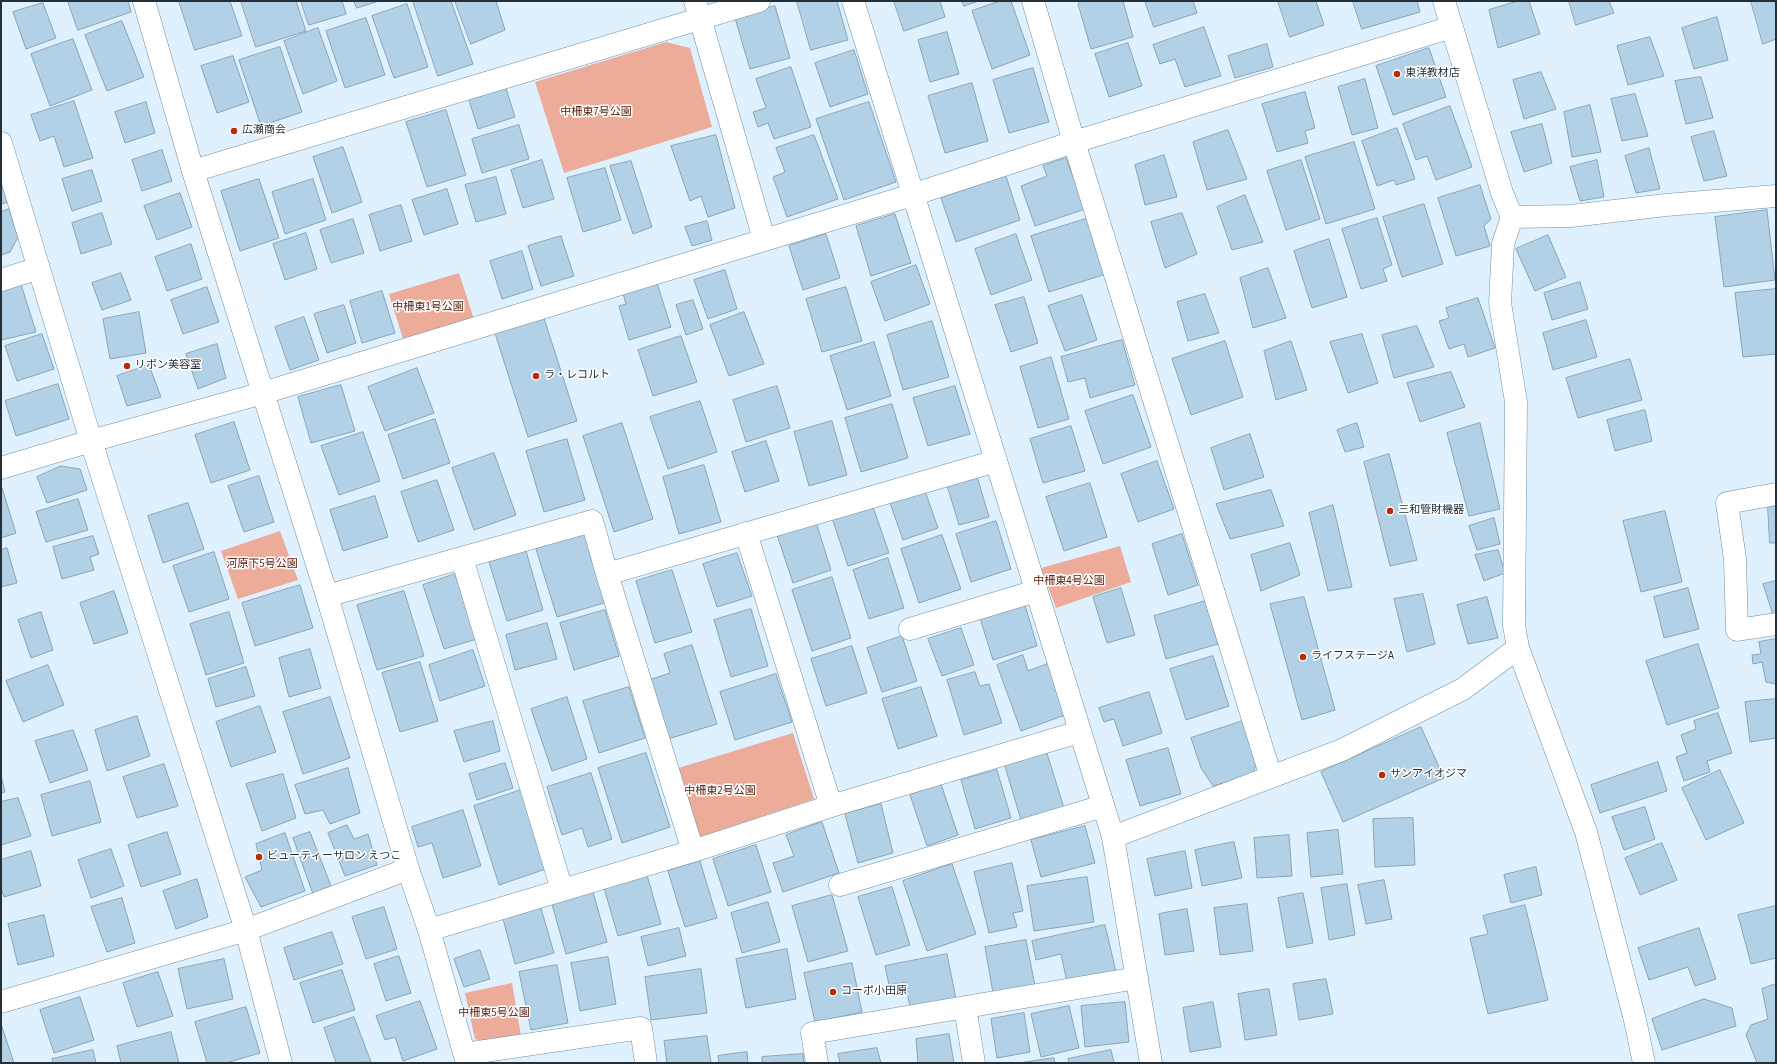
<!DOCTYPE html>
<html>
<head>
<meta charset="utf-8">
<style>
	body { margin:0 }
	#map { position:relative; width:1777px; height:1064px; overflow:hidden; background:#dff1fe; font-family:"Source Sans 3",sans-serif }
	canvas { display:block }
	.frame { position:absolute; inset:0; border:2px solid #242f37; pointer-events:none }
</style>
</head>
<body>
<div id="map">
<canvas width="1777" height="1064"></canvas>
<div class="frame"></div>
</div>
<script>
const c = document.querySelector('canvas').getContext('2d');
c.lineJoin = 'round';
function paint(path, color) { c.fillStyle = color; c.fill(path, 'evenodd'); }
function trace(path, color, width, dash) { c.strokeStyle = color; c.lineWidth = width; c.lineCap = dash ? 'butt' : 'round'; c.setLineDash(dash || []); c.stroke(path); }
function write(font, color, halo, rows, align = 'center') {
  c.font = font + ' "Source Sans 3","Noto Sans JP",sans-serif'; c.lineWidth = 3; c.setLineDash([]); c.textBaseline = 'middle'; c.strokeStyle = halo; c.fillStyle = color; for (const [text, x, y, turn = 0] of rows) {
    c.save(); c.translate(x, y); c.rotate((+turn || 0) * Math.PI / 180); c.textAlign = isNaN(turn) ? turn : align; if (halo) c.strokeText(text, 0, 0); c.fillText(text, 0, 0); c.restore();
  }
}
paint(new Path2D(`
	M666,42l24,6 22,79 -148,46 -29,-91z
	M459,273l15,46 -70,23 -15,-48z
	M280,531l18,49 -60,19 -17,-48z
	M1120,546l11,36 -75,26 -15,-40z
	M793,733l21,66 -117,39 -22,-69z
	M512,983l9,53 -31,8 -15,-5 -10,-46z`), '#edab9a');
const building = new Path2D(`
	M68,1h60l3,11 -53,18z
	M179,1h51l12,35 -47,14z
	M241,1h55l10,30 -50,16z
	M301,1h41l4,13 -37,11z
	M354,1h25l-22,7z
	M413,1h38l22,63 -35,12z
	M455,1h41l9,29 -34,14z
	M797,1h40l11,39 -37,10z
	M894,1h46l5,16 -41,14z
	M962,1h17l-15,5z
	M1000,1h11l19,54 -38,14 -20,-58z
	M1083,1h40l10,36 -42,12 -13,-45z
	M1145,1h48l4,12 -43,14z
	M1278,1h38l8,24 -34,12z
	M1353,1h64l3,11 -58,17z
	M1518,1h11l11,33 -42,14 -9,-38z
	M1569,1h40l5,12 -38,12z
	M1751,1h25v38l-13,5z
	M43,3l13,35 -30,11 -13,-37z
	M407,4l21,63 -34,11 -22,-62z
	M775,6l15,52 -40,11 -15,-51z
	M1717,17l11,43 -34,9 -12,-41z
	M366,18l19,57 -40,13 -19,-57z
	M122,21l22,56 -37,14 -22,-56z
	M1204,27l17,49 -36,11 -10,-28 -15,5 -7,-19z
	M318,28l19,53 -34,13 -19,-53z
	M947,32l12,42 -29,8 -12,-42z
	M1650,37l14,39 -36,9 -11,-39z
	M73,39l19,51 -42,16 -19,-52z
	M1128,43l14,43 -33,11 -14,-43z
	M1267,44l6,23 -38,11 -7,-22z
	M280,47l22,65 -41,14 -22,-66z
	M1429,48l17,49 -53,18 -17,-49z
	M854,50l14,44 -38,13 -15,-44z
	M233,56l16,46 -32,11 -16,-47z
	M791,67l20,60 -37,12 -6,-16 -10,4 -5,-15 13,-4 -10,-29z
	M1033,68l16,54 -40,11 -16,-53z
	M1541,72l15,37 -32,10 -11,-39z
	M1701,77l12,41 -27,6 -11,-43z
	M1365,79l13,49 -26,7 -14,-48z
	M972,83l16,58 -43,12 -17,-57z
	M505,85l10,32 -37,12 -10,-32z
	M1305,92l10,36 -10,3 3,12 -31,9 -15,-48z
	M1635,94l13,42 -26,5 -11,-42z
	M74,101l19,57 -29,9 -10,-31 -14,5 -9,-26z
	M146,102l9,31 -30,10 -10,-31z
	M869,102l27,80 -52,18 -28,-81z
	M1590,105l11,47 -29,5 -8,-45z
	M1450,106l22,61 -36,13 -9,-24 -11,4 -13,-36z
	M446,110l20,65 -39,12 -21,-65z
	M1542,124l10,39 -28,9 -13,-40z
	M519,125l10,34 -47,14 -10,-34z
	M1397,128l18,51 -19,6 -2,-5 -17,6 -15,-45z
	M1228,130l19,49 -40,11 -14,-48z
	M1714,131l13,45 -23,5 -13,-44z
	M716,135l19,73 -27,9 -7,-21 -11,5 -19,-55z
	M814,135l24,64 -51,18 -14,-40 12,-5 -9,-24z
	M1354,142l21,67 -49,15 -21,-67z
	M343,147l19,55 -30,11 -19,-56z
	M1649,148l11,41 -24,4 -11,-37z
	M162,150l10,31 -30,10 -10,-31z
	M1164,155l13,42 -32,8 -10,-40z
	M1066,158l19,51 -50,17 -14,-40 26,-10 -4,-10z
	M542,160l12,39 -31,9 -12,-38z
	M1301,160l19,59 -34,11 -19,-59z
	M1597,160l7,37 -24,4 -10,-34z
	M631,161l21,66 -19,7 -23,-68z
	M605,168l16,52 -38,12 -16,-54z
	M92,170l10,31 -30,10 -10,-32z
	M1006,176l14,44 -64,22 -15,-44z
	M496,177l10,37 -30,8 -11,-37z
	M259,179l20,59 -39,13 -19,-60z
	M313,179l13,41 -41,14 -13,-42z
	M1,181l7,21 -7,2z
	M1480,185l11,34 -7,7 6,20 -34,10 -18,-58z
	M447,189l11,35 -34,11 -12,-35z
	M180,193l12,34 -35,13 -13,-34z
	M1245,195l18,47 -31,8 -15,-43z
	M1424,204l19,60 -41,13 -19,-60z
	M401,205l11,36 -32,10 -11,-36z
	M9,209l9,28 -8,15 -9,3v-43z
	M1767,210l8,70 -51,7 -9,-70z
	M102,213l10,31 -31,10 -9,-31z
	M1182,213l15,41 -32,14 -14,-46z
	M895,214l16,49 -40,13 -15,-50z
	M1089,218l17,56 -57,18 -18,-56z
	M1377,218l15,47 -9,4 4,12 -26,8 -19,-60z
	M353,219l11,34 -33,10 -11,-33z
	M707,221l5,19 -20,6 -7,-19z
	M306,233l11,36 -32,11 -12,-36z
	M826,234l14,44 -37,12 -14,-44z
	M1016,234l16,46 -41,15 -16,-46z
	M1548,235l18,42 -31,14 -19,-42z
	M561,236l13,40 -33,10 -13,-40z
	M1329,239l18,58 -35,11 -18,-57z
	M191,244l11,35 -35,12 -12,-34z
	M522,251l11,38 -31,10 -12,-38z
	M916,265l14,39 -45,17 -14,-39z
	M1268,268l18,50 -33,10 -13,-50z
	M725,270l12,39 -29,10 -14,-39z
	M121,273l10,27 -29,10 -10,-27z
	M656,280l15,47 -42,13 -10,-34 7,-2 -4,-14z
	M20,281l16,51 -35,8v-52z
	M1580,282l8,27 -36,11 -8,-27z
	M207,287l12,35 -36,12 -12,-34z
	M846,287l16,54 -40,11 -16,-53z
	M1776,289v65l-33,3 -8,-64z
	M382,291l13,42 -33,10 -12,-42z
	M1205,294l14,39 -31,8 -11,-39z
	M1082,295l15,45 -32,11 -17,-45z
	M1024,297l14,46 -27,9 -16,-47z
	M1478,298l17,50 -27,9 -4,-13 -15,5 -10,-28 10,-3 -3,-10z
	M693,300l10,29 -17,6 -10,-30z
	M344,305l12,38 -29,10 -13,-39z
	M139,312l7,41 -36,6 -7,-40z
	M744,312l20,52 -35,12 -19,-51z
	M543,315l34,106 -49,16 -34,-107z
	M304,317l15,43 -29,10 -15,-43z
	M1586,320l11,37 -44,13 -10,-37z
	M932,321l17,56 -46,13 -16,-55z
	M1417,326l17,41 -40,11 -12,-43z
	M42,334l12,35 -37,12 -12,-35z
	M1362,334l16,49 -30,10 -18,-51z
	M681,336l16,46 -44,14 -15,-46z
	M1122,340l13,45 -45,13 -5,-20 -17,4 -7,-25z
	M1225,341l18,56 -52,18 -19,-56z
	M1291,341l16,49 -31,10 -12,-49z
	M874,342l17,54 -44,14 -17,-54z
	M217,344l9,34 -28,11 -12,-35z
	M1051,357l18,62 -31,9 -18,-61z
	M1630,359l12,41 -64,18 -12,-40z
	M149,365l12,32 -34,9 -10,-30z
	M417,368l17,45 -49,18 -17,-44z
	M1451,372l14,35 -45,15 -13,-39z
	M58,384l11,35 -53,17 -11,-35z
	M341,385l14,46 -44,12 -13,-46z
	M777,386l13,42 -44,14 -13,-42z
	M955,386l15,48 -42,12 -15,-48z
	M1133,395l18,52 -48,17 -18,-53z
	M700,401l17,51 -49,17 -18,-52z
	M892,404l16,54 -47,14 -16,-54z
	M1645,410l7,31 -37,10 -8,-31z
	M435,419l15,44 -47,16 -15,-44z
	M832,421l15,54 -38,11 -15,-54z
	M234,422l16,48 -39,13 -16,-48z
	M622,423l31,96 -39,13 -31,-96z
	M1357,423l7,24 -19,5 -8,-22z
	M1480,423l20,86 -31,7 -22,-83z
	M1071,426l14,45 -42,12 -13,-44z
	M363,432l17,49 -41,14 -18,-49z
	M1250,434l14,43 -40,13 -13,-42z
	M567,439l18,61 -41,12 -18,-61z
	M766,441l13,40 -34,11 -13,-40z
	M494,453l22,62 -42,15 -22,-62z
	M1389,454l28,106 -27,6 -26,-104z
	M1157,461l17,48 -36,13 -17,-48z
	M704,465l17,57 -42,12 -16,-57z
	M61,466l19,3 7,21 -40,13 -10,-26z
	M976,473l13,44 -30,8 -13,-43z
	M259,476l15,46 -30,10 -16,-46z
	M437,480l17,50 -36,12 -17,-50z
	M1090,483l17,54 -43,14 -18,-54z
	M2,488l14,45 -15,5v-49z
	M924,488l14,40 -35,12 -14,-40z
	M1271,490l13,36 -54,13 -14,-35z
	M375,496l13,41 -45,14 -13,-41z
	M78,499l10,31 -42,12 -10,-30z
	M188,503l16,46 -41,14 -15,-47z
	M872,504l17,49 -41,13 -16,-48z
	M1333,505l19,82 -24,4 -19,-78z
	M1768,506h8v37h-6z
	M1665,511l17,71 -41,10 -18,-71z
	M1494,518l6,26 -23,6 -8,-24z
	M996,521l15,48 -40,13 -15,-48z
	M816,522l15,48 -38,13 -16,-48z
	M586,533l21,69 -50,15 -21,-68z
	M1182,534l16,51 -30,10 -16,-51z
	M942,535l19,54 -42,14 -18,-54z
	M93,536l6,18 -9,3 4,13 -32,9 -9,-32z
	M1290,543l10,32 -39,16 -10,-36z
	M7,548l10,35 -16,4v-37z
	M1498,550l7,23 -21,8 -9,-26z
	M526,551l17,59 -36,11 -18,-59z
	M214,552l15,47 -40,13 -16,-46z
	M737,553l15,43 -35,11 -14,-43z
	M888,558l16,50 -35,11 -16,-49z
	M672,570l20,62 -37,11 -19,-62z
	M455,574l22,65 -33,10 -21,-64z
	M832,577l19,61 -39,13 -20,-61z
	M1776,581v33l-3,1 -10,-31z
	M300,585l13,43 -58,18 -13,-43z
	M1121,588l14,47 -28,8 -14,-46z
	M1688,588l11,41 -35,9 -10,-41z
	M114,591l14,42 -34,11 -14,-41z
	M404,591l20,65 -47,14 -20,-65z
	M1423,594l12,50 -28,8 -13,-53z
	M1304,597l31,113 -33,10 -32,-116z
	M1487,597l11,41 -30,6 -11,-39z
	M1206,601l12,43 -52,15 -12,-43z
	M1025,605l12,41 -44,14 -13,-42z
	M751,609l17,57 -37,11 -17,-57z
	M605,610l14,46 -45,14 -14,-47z
	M41,612l12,38 -22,8 -13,-38z
	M229,612l15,51 -38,12 -16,-51z
	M547,623l10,36 -42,11 -9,-35z
	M961,628l13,37 -32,11 -14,-37z
	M902,636l15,45 -35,11 -15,-44z
	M1776,639v45l-10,-2 -4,-20 -9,2 -1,-9 9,-1 -2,-12z
	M1698,644l21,64 -52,17 -21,-64z
	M692,645l25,79 -49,15 -19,-59 21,-7 -6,-19z
	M852,646l15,47 -41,13 -15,-47z
	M310,649l11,39 -32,9 -10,-39z
	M473,650l12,36 -45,15 -11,-36z
	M1023,655l5,16 21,-8 19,51 -47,17 -24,-66z
	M1213,656l16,50 -43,14 -16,-51z
	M420,662l18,59 -38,11 -18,-59z
	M48,665l16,40 -41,17 -17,-41z
	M246,667l9,29 -39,11 -8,-28z
	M975,672l5,14 9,-2 13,39 -38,12 -17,-55z
	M776,674l16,48 -57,18 -15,-48z
	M629,687l16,51 -46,15 -16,-52z
	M921,687l16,49 -39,13 -16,-50z
	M1149,692l13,41 -39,13 -9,-27 -10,3 -5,-14z
	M330,697l20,61 -47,16 -20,-62z
	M567,697l20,62 -35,12 -21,-62z
	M1776,699v39l-26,4 -5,-40z
	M260,706l16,46 -45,15 -15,-45z
	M1718,713l14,40 -25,8 3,11 -26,9 -8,-24 11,-4 -6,-18 15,-6 -2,-8z
	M137,716l13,40 -43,15 -12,-41z
	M1246,720l12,38 -5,16 -40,12 -12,-18 -10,-30z
	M493,721l7,30 -36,11 -10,-31z
	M1421,727l23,51 -101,44 -22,-50z
	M73,730l15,40 -38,13 -15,-42z
	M1168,748l13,46 -41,12 -14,-46z
	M1046,750l18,58 -43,12 -17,-57z
	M646,753l24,74 -48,16 -24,-75z
	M1658,762l9,29 -67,22 -9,-28z
	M505,763l8,25 -36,12 -8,-26z
	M164,764l14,42 -41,12 -14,-41z
	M348,768l12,45 -30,11 -7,-14 -18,4 -10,-29z
	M997,770l14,48 -36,11 -14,-49z
	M1720,770l24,53 -38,17 -24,-52z
	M591,773l21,66 -24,8 -6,-19 -20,7 -15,-48z
	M283,774l13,44 -34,13 -16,-47z
	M1,775l4,17 -4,1z
	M90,781l11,41 -49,14 -11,-41z
	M941,784l17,51 -31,11 -17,-51z
	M521,790l25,79 -47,16 -25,-79z
	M18,798l13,38 -30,9v-43z
	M881,804l12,49 -35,10 -13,-49z
	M1645,807l10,32 -31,11 -12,-33z
	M463,810l18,56 -38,12 -11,-35 -14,4 -6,-20z
	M1413,818l2,47 -40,2 -2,-48z
	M822,822l17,51 -56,19 -10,-29 21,-7 -8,-21z
	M347,825l7,14 14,-5 9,31 -32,11 -17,-43z
	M1085,826l10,37 -54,14 -10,-37z
	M1338,830l5,44 -32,3 -4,-44z
	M167,832l14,42 -40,13 -13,-42z
	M310,832l21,54 -18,8 -20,-56z
	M285,833l20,58 -44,16 -16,-30 17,-7 -6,-26z
	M1289,835l3,41 -35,2 -3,-40z
	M1234,842l8,36 -40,8 -7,-36z
	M1662,843l15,37 -37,15 -15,-37z
	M756,845l15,47 -43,14 -15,-47z
	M111,849l13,37 -33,12 -13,-38z
	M31,851l10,35 -37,11 -3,-9v-28z
	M1185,851l7,37 -37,8 -8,-37z
	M700,861l17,57 -32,9 -17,-56z
	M1012,863l11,48 -10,2 4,14 -28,6 -15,-61z
	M952,864l24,70 -49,17 -24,-70z
	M1536,867l6,28 -31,8 -7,-28z
	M647,875l14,49 -43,12 -14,-48z
	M1087,877l7,45 -60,9 -7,-45z
	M197,879l11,38 -32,12 -13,-38z
	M1384,880l8,39 -26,5 -8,-39z
	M1347,884l8,51 -26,5 -8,-52z
	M892,887l18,58 -34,10 -18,-58z
	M593,892l14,50 -41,12 -14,-50z
	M1303,893l10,50 -26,5 -9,-50z
	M832,895l16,56 -40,11 -16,-56z
	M122,898l13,45 -28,9 -16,-45z
	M768,902l12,40 -38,11 -11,-40z
	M1247,904l6,47 -33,4 -6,-47z
	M540,905l14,48 -39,11 -13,-49z
	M1525,905l23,95 -60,14 -18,-76 18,-4 -5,-18z
	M1776,906v52l-25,6 -13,-49z
	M384,907l13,42 -31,10 -14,-42z
	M1187,909l7,42 -29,4 -6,-41z
	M44,915l10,41 -36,9 -10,-41z
	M1105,925l11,47 -49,10 -6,-28 -25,6 -4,-19z
	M679,928l7,28 -38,10 -7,-29z
	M1699,928l17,51 -21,7 -7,-19 -39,13 -11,-32z
	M332,932l11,32 -49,16 -10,-32z
	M1026,940l9,46 -42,7 -8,-46z
	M787,949l9,50 -50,9 -10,-49z
	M480,950l10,29 -26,8 -10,-28z
	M947,954l9,45 -46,8 -5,-25 -16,3 -4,-19z
	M399,956l12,37 -25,8 -12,-37z
	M608,957l8,47 -36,7 -9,-48z
	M224,959l9,40 -46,10 -9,-40z
	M852,963l10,49 -47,10 -11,-49z
	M557,965l11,58 -37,7 -12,-58z
	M701,969l6,44 -56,7 -6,-43z
	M342,970l13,40 -42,13 -13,-40z
	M158,972l15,44 -36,11 -14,-44z
	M1326,979l7,35 -34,6 -6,-36z
	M1776,984v79h-19l-11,-28 5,-10 17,-6 -6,-30z
	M1269,989l8,46 -32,5 -7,-46z
	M80,997l14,43 -40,13 -14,-43z
	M1704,999l28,9 4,18 -74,24 -10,-31z
	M420,1001l17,48 -34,12 -8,-24 -10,3 -9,-24z
	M1125,1002l4,40 -44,5 -4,-41z
	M1213,1002l8,45 -31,5 -7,-44z
	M1069,1006l10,42 -38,9 -10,-43z
	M246,1007l14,46 -34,10h-19l-12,-41z
	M1024,1013l6,39 -33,6 -6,-39z
	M354,1017l17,45 -35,1 -12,-35z
	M1,1024l13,39h-13z
	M171,1032l8,31h-58l-4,-17z
	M949,1034l5,29h-36l-2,-24z
	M707,1036l4,27h-44l-3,-22z
	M877,1048l4,15h-41l-2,-9z
	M93,1050l3,13h-43l-1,-4z
	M1111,1050l3,13h-45l-1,-4z
	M747,1052l1,11h-29l-1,-7z
	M803,1054l1,9h-42v-6z
	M1054,1058l1,5h-36z`);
paint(building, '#b3d1e6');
trace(building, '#87a4b8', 1);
const minor = new Path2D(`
	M695,1l69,238
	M1033,1l41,141 197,635
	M1444,1l58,192 10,24 -9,27 -3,59 16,99 -2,223 4,23 68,184 49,188 9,43
	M1074,142l378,-115
	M1,143l90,298 155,489 35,133
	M193,171l566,-170
	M1512,217l59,-1 95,-11 110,-9
	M1,280l38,-12
	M1776,494l-49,9 8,56 2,71 39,-6
	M746,533l85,273
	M462,558l100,332
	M327,596l265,-75 15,53
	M910,629l126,-38
	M1113,837l229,-87 121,-61 55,-41
	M693,851l-86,-277 389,-113
	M840,885l263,-79
	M429,930l264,-79 138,-45 248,-74
	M1,1002l245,-72 162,-61
	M965,1007l9,56
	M465,1054l176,-26 5,35
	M817,1063l-5,-30 325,-55`);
const tertiary = new Path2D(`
	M144,1l49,170 134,425 81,273 21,61 38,133
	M853,1l260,836 38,226
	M1,468l90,-27 172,-48 649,-198 162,-53`);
trace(minor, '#728fa2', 23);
trace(tertiary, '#728fa2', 23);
trace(minor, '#fff', 22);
trace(tertiary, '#fff', 22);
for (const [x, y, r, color] of [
	[1397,74,4,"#b82d06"],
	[234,131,4,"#b82d06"],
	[127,366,4,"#b82d06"],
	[536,376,4,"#b82d06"],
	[1390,511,4,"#b82d06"],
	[1303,657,4,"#b82d06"],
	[1382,775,4,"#b82d06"],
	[259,857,4,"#b82d06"],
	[833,992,4,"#b82d06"]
]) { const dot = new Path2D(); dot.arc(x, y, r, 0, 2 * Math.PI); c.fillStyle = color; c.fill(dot); trace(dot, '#fff', 1.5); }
write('11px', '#242f37', '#fff', [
	["東洋教材店",1405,74],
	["広瀬商会",242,131],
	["リボン美容室",135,366],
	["ラ・レコルト",544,376],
	["三和管財機器",1398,511],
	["ライフステージA",1311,657],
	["サンアイオジマ",1390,775],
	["ビューティーサロン えつこ",267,857],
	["コーポ小田原",841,992]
], 'left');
write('11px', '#5d2011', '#fff', [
	["中柵東7号公園",596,113],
	["中柵東1号公園",428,308],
	["河原下5号公園",262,565],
	["中柵東4号公園",1069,582],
	["中柵東2号公園",720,792],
	["中柵東5号公園",494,1014]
]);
</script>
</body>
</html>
